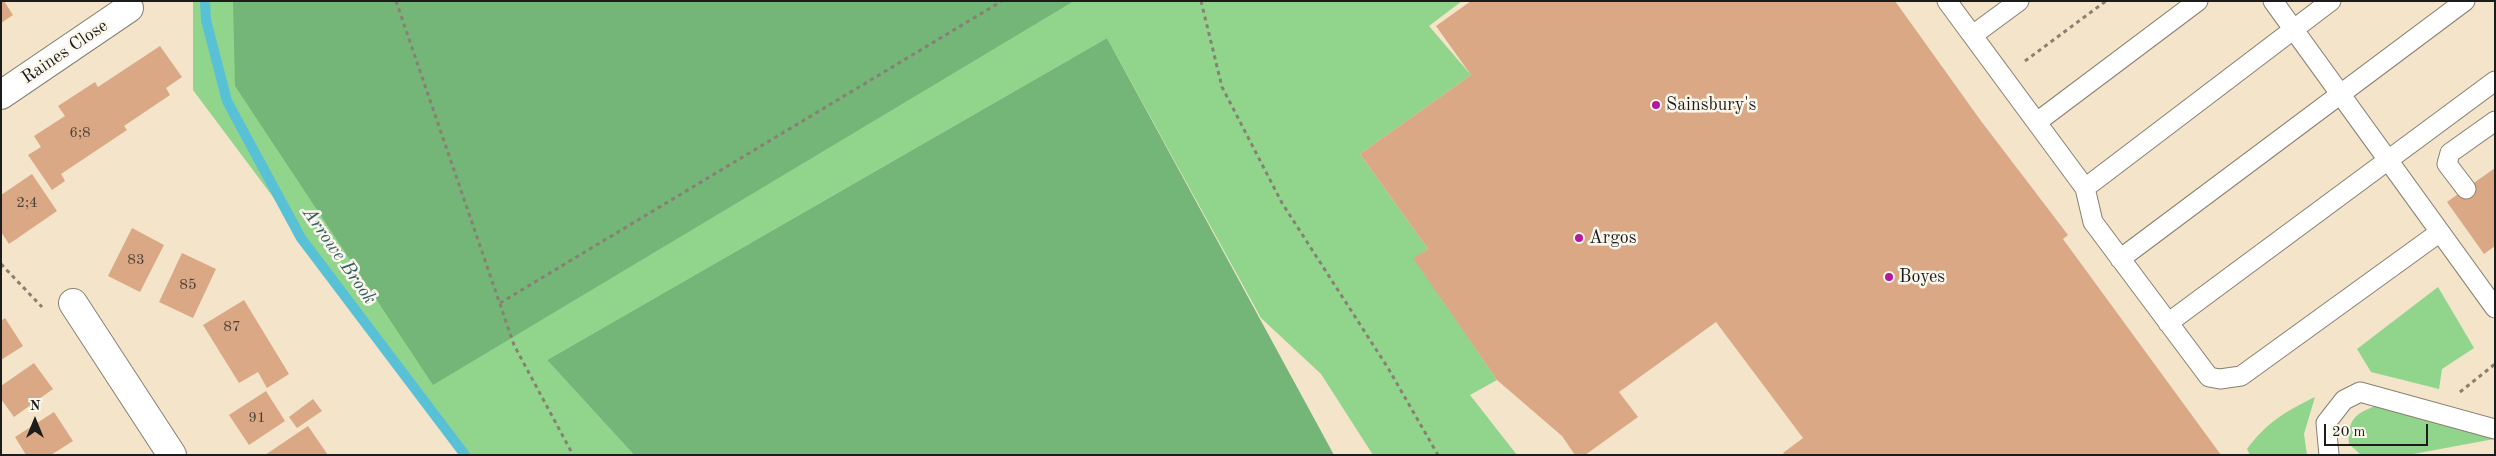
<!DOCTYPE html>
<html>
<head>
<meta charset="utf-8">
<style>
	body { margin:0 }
	#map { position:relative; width:2496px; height:456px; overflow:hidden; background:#f4e4c9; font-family:"Old Standard TT",serif }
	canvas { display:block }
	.frame { position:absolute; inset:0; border:2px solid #1c1c1c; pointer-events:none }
	.north { position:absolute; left:10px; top:396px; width:50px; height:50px; -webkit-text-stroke:4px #fbf7ec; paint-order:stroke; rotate:0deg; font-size:14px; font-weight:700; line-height:20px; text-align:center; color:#1c1c1c }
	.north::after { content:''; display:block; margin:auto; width:18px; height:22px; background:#1c1c1c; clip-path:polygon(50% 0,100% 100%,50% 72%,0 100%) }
	.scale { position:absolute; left:2324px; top:424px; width:104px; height:22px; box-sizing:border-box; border:2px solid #1c1c1c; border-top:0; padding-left:6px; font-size:15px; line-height:18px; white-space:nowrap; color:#1c1c1c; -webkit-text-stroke:4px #fbf7ec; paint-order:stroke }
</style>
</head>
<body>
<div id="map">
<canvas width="2496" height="456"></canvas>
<div class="frame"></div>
<div class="north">N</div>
<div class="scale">20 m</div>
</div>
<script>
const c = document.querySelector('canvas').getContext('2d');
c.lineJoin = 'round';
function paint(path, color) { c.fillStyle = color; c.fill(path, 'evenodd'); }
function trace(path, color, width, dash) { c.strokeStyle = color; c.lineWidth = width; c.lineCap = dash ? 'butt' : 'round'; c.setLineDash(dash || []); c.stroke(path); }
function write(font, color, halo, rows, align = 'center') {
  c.font = font + ' "Old Standard TT",serif'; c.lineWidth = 5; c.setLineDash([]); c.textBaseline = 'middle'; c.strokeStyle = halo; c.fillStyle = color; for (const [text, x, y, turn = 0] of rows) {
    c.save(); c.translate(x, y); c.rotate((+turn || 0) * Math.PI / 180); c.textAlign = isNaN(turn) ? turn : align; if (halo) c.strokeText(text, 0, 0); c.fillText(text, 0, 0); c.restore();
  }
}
paint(new Path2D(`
	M193,1h1269l-33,25 42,49 -111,79 68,95 -14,9 83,122 -27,15 47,60h-144l-52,-81 -60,-56 -154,-280 -560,322 87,95h-168l-273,-365z
	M2438,287l36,61 -32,21 -3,20 -68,-17 -14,-23z
	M2315,397l-11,37 3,21h-57l-3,-6c19,-26 39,-38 68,-52z
	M2378,405l116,34 -86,16h-47l-12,-11c-2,-25 7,-31 29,-39z`), '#91d58d');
paint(new Path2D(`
	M233,1h841l-641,384 -198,-299z
	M1107,38l227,417h-700l-87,-95z`), '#74b678');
trace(new Path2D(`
	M205,1l1,19 21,81 74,137 164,217`), '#59c1d6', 10);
paint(new Path2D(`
	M1,1h3l9,14 -12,8z
	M1471,1h424l86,120 87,114 -5,4 158,216h-436l-2,-2 20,-15 -87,-116 -97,70 19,25 -53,38h-10l-13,-19 -65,-56 -84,-122 15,-9 -68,-95 111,-79 -35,-49z
	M160,46l22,31 -16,11 4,7 -46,31 3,4 -66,44 4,7 -13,9 -24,-35 13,-8 -7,-11 31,-20 -7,-10 37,-24 3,5z
	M2495,168v78l-11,8 -37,-52z
	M32,174l25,37 -48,33 -8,-12v-37z
	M132,228l32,17 -24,47 -32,-16z
	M182,253l34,16 -23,49 -34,-16z
	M244,300l45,74 -22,14 -9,-16 -19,11 -36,-58z
	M5,318l18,28 -22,14v-39z
	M34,363l19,26 -39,28 -13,-18v-13z
	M266,391l19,30 -36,24 -20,-30z
	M313,399l9,12 -25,17 -8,-11z
	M54,412l19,29 -22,14h-25l-11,-18z
	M308,426l20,29h-63z`), '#daa885');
const lane = new Path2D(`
	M1947,1l138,187 8,34 116,155 11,2 21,-3 199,-144
	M2273,1l222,307
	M1973,35l46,-34
	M2037,122l161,-121
	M2085,188l246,-187
	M2466,189l-19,-25 3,-11 45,-32
	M2120,259l345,-258
	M2168,323l327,-242
	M2329,455l-3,-32 18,-23 16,-8 135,37`);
const street = new Path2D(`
	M1,95l128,-87
	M73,303l99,152`);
trace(lane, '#888072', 21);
trace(street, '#888072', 30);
trace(new Path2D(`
	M396,1l118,344 59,110
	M1201,1l21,86 60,116 106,165 50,87
	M2025,61l81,-60
	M1,264l41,43
	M500,303l502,-302
	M2460,392l35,-28`), '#888072', 3, [4, 4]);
trace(lane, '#fff', 19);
trace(street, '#fff', 28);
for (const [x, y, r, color] of [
	[1656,105,5,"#b5179e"],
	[1579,238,5,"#b5179e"],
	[1889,277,5,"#b5179e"]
]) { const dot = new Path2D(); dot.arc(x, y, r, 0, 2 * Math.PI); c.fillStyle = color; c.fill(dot); trace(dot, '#fbf7ec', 2); }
write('15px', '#4c3f36', null, [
	["6;8",80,133],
	["2;4",27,203],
	["83",136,260],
	["85",188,285],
	["87",232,327],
	["91",257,418]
]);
write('18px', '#1c1c1c', '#fbf7ec', [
	["Raines Close",65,52,-34]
]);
write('18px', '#1c1c1c', '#fbf7ec', [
	["Sainsbury's",1666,105],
	["Argos",1589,238],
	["Boyes",1899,277]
], 'left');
write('italic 19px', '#345e66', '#fbf7ec', [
	["Arrowe Brook",339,256,55]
]);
</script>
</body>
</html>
